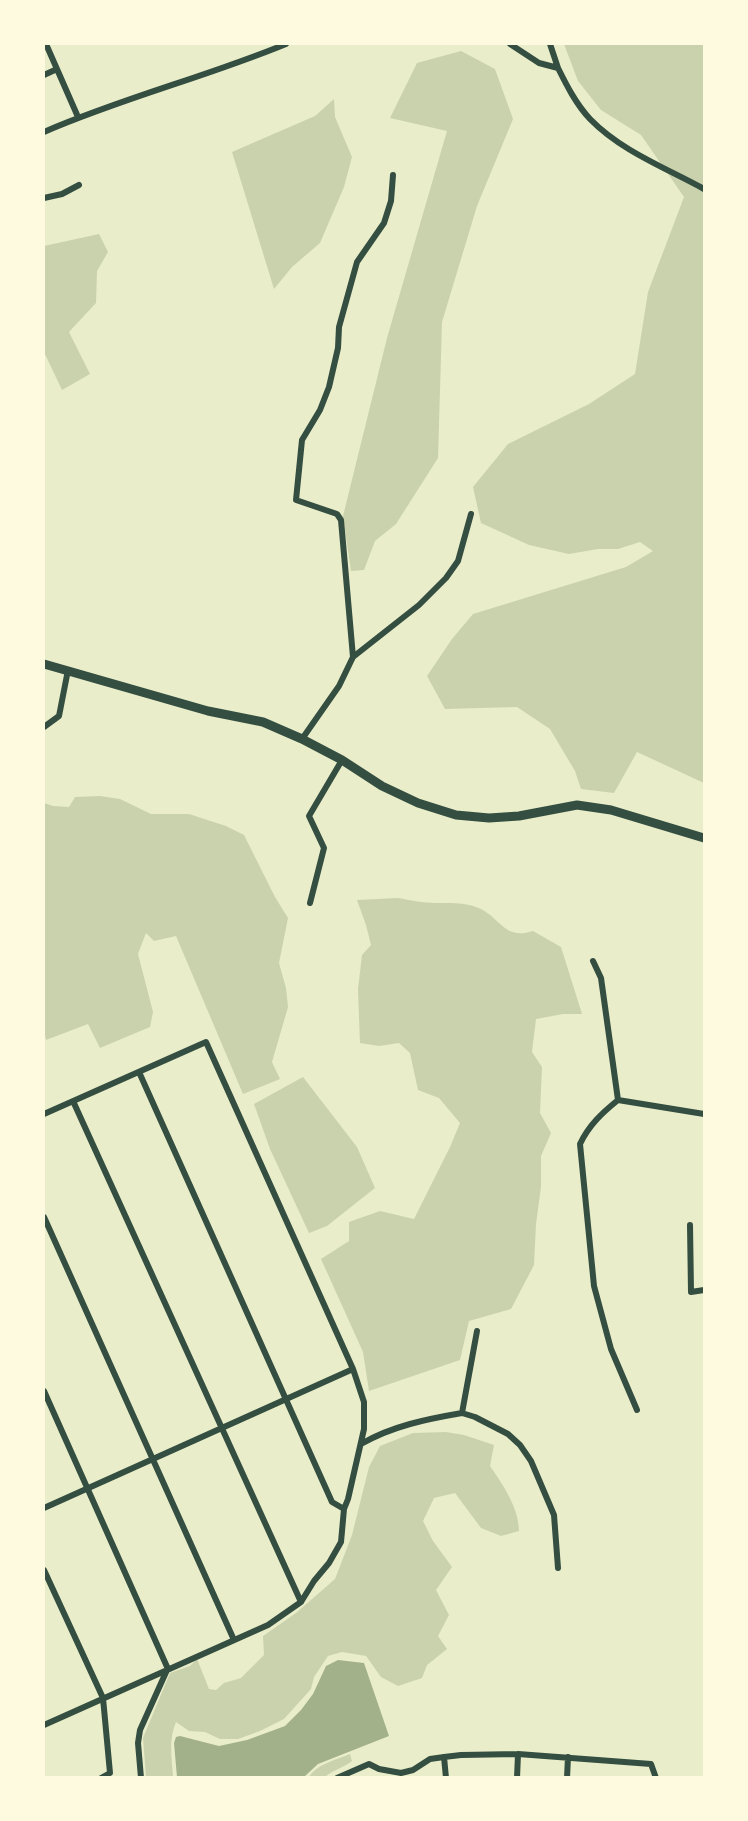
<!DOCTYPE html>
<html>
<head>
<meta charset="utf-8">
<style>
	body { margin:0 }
	#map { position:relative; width:748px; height:1821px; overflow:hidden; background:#e9edc9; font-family:"Source Sans 3",sans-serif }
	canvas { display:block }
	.frame { position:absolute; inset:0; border:45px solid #fefae0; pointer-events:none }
</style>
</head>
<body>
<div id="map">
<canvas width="748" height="1821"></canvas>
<div class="frame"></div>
</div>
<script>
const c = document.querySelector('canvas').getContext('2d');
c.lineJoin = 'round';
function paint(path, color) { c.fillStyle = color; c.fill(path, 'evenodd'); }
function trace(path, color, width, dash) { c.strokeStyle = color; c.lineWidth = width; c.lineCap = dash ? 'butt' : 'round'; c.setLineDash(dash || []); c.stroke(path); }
paint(new Path2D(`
	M564,44h140v739l-67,-31 -23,41 -33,-4 -6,-18 -25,-42 -33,-22 -72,2 -18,-33 25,-37 21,-25 153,-47 27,-16 -13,-9 -22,7h-20l-29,5 -40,-9 -48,-22 -8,-36 35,-43 81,-40 46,-30 13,-82 36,-95 -43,-62 -40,-25 -23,-29z
	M461,51l34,18 18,50 -36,87 -35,116 -4,136 -42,66 -21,17 -11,29 -13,1 -8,-55 44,-178 60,-207 -57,-13 27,-55z
	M334,99l1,18 17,40 -8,30 -24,56 -28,24 -18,22 -42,-137 83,-36z
	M99,234l9,18 -11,19 -1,32 -27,29 21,42 -28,16 -18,-38v-106z
	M100,796l20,3 31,15h38l37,12 18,9 31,62 13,21 -9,45 7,25 2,19 -16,55 8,17 -37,15 -67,-158 -22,5 -8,-8 -8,21 15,58 -3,15 -50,21 -12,-24 -42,16 -2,-9v-228l9,3 16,1 6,-10z
	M398,898c12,2 25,5 37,5 17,0 31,-1 46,6 21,11 24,31 52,22l28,16 21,67h-19l-27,5 -4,33 10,15 -2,46 11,20 -10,23v31l-5,37 -2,41 -23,44 -42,12 -9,39 -91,31 -6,-39 -42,-93 28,-18v-19l31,-11 34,8 36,-72 10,-24 -21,-25 -21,-8 -8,-37 -11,-10 -20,3 -19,-3 -2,-54 4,-34 9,-10 -5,-20 -9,-25z
	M303,1077l54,70 18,41 -48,38 -18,7 -39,-84 -16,-45z
	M446,1432l18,3 30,10 -4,21c13,19 29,42 29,65l-18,5 -20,-8 -26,-35 -21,5 -11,23 10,20 19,26 -16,23 13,25 -11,21 9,13 -20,16 -5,13 -24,8 -17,-9 -15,-21 -24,-4 -14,4 -14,21 -3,12 -27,30 -24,12 -22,8h-18l-15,-7 -16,-1 -13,-9c-8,19 -4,36 -3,55h-27l-3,-39 27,-65 20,-7 7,-7 12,30 7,1 8,-7 17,-5 23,-23 -1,-19 33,-23 39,-34 17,-44 17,-68 11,-21 33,-13z
	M350,1754l2,7c-9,7 -19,9 -27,16h-16c8,-13 27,-17 41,-23z`), '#cad2ad');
paint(new Path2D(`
	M338,1660l26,3 25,73 -71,28 -14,13h-127l-3,-34 2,-6 4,-1 39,10 28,-6 38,-14 16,-16 12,-16 13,-28z`), '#a3b18a');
trace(new Path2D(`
	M46,44l32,73
	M510,44l29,19 19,5 -8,-24
	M558,68c9,18 18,36 32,51 31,32 76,49 114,70
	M44,75l13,-6
	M44,132c78,-34 162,-55 242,-88
	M44,198l18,-4 17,-9
	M353,657l-12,-137 -4,-6 -41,-14 6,-60 18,-30 9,-23 9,-39 1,-21 18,-65 27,-39 7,-22 2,-26
	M44,727l15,-11 9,-46
	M302,739l37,-53 14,-29 66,-52 27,-27 12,-17 13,-47
	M310,903l14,-55 -15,-32 33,-56
	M593,961l8,17 17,122c-16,13 -29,25 -38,44l14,142 17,63 26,61
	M139,1072l193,430 12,7
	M618,1100l86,14
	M73,1101l228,501
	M44,1114l162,-72 147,327 11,33v27l-16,70 -4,10 -3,33 -12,21 -15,18 -13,21 -33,23 -224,100
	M44,1217l190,423
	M690,1225l1,67 13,-2
	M44,1391l124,278
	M462,1413l13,4 33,17 12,11 11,16 23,54 4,53
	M361,1444c31,-18 66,-25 101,-31l15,-82
	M44,1508l309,-139
	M44,1570l59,128 7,75 -9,5
	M444,1757l2,21
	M141,1778l-3,-35 2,-13 27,-60
	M337,1778l32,-14 10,5 22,4 12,-3 17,-11 14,-2 17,-2 57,-1 133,10 5,14
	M517,1778l1,-24
	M567,1778l1,-21`), '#344e41', 6);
trace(new Path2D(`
	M44,664l164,47 55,11 39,17 40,21 40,26 36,17 38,12 33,3 30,-2 58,-11 34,5 93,28`), '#344e41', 9);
</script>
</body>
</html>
